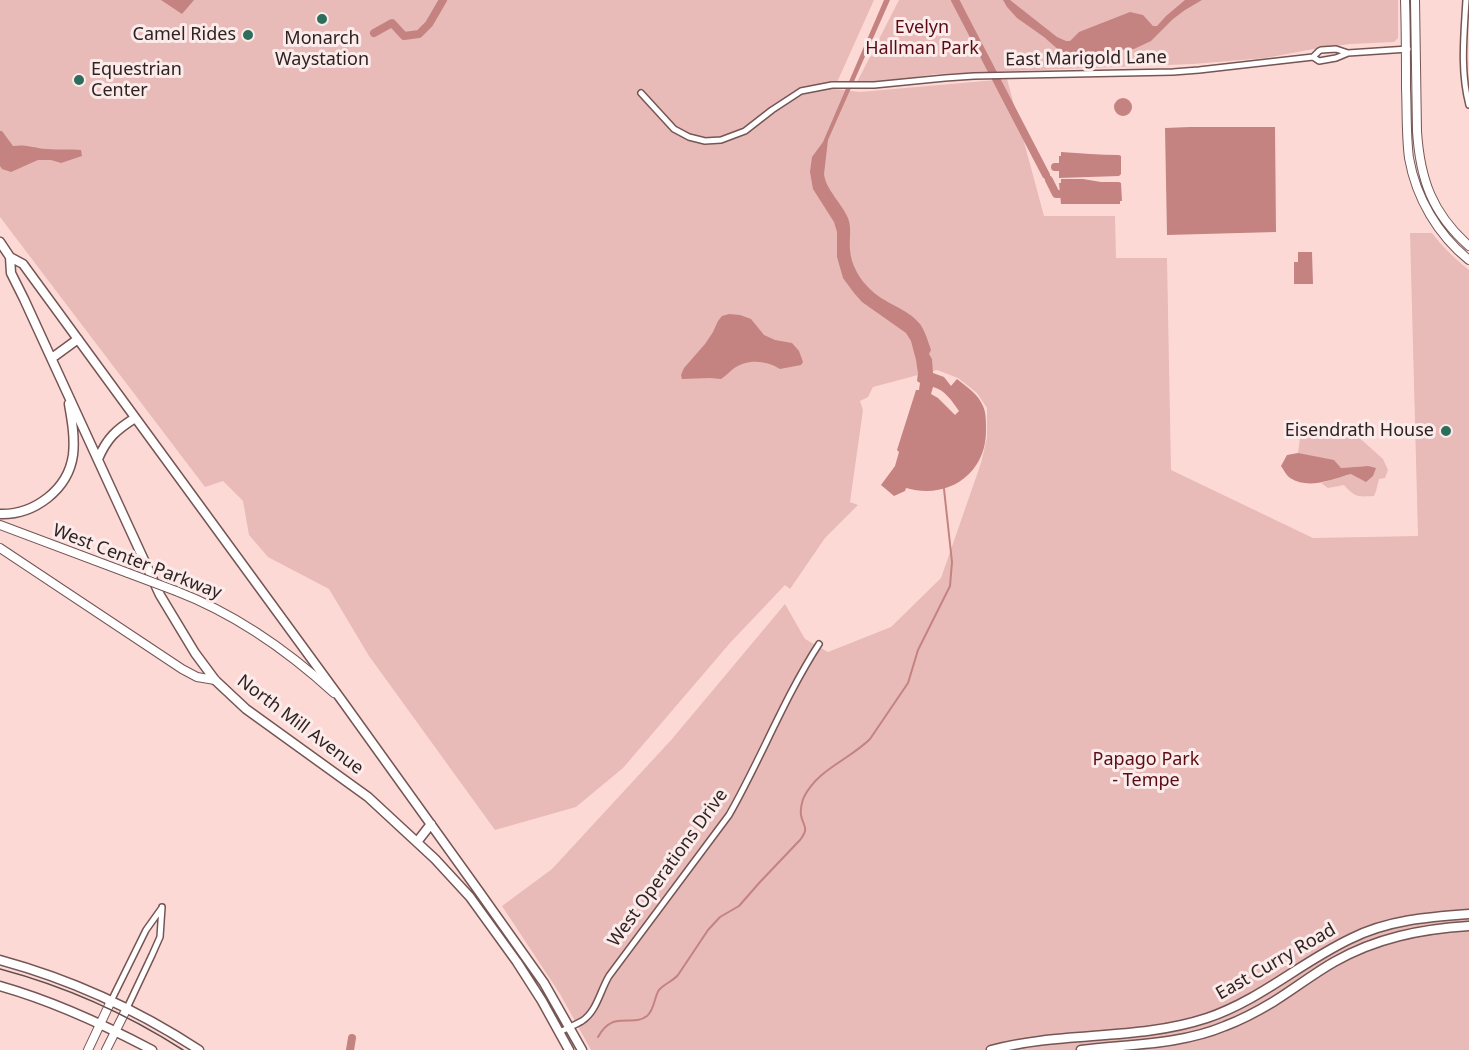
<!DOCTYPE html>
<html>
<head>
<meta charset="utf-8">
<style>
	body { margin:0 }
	canvas { display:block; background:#fdd9d6 }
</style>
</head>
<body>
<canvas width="1469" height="1050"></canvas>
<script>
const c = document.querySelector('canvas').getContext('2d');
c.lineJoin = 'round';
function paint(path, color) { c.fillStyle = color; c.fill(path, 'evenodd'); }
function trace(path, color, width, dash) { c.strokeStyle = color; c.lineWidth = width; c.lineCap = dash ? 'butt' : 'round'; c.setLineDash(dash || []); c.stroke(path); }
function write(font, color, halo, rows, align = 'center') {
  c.font = font + ' "Noto Sans",sans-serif'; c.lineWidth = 6; c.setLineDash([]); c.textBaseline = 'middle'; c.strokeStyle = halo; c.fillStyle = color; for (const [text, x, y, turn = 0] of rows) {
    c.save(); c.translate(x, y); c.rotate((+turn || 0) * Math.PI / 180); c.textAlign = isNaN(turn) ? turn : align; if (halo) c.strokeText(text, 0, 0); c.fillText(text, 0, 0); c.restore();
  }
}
paint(new Path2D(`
	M0,0h874l-40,89 26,3 147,-13 37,137h71l1,42h51l4,212 142,68 105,-2 -8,-303h22c11,14 23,26 37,37v780h-878l-31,-56 -58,-88 50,-37 120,-130 113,-135 20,35 23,13 63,-25 50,-49 40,-115 6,-26v-29l-10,-15 -19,-15 -21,-8 -64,17 -5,10 -8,4 3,9 -13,92 8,3 -33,33 -35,51 -5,-4 -55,58 -107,125 -47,39 -81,23 -126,-174 -40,-67 -61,-32 -19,-22 -6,-34 -20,-20 -18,6 -205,-270z
	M899,0h499v38l-4,4 -44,2 -42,6 -42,8 -73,6 -257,10 -40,6 -39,2z
	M1343,427l11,6 29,26 5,11 -3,8 -6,1 -3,12 -2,5c-17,1 -19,1 -30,-11l-16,3 -7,-5 30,-9 17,-8 -27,2 -43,-15 2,-15z`), '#e8bbb8');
paint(new Path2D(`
	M161,0h33l-12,14z
	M884,0h6l-62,140 -4,34c2,16 17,28 24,44 4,11 1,21 2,32 1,15 10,30 21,40 14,14 36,18 49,34 5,7 8,17 11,26l-2,4 3,5 1,14 11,4 7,9 6,-7c10,8 21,15 26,27 3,6 3,16 3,23 1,45 -38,71 -80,59l-1,3 -11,5 -13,-11 14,-19 4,-14 -2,-2 19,-60h3l1,-7 -3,-2 1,-8 -2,-13 -5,-19 -5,-8 -44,-31 -8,-9 -11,-15 -6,-21v-25l-3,-10 -21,-33 -3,-17 2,-15 11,-15zM933,387c12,3 19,14 26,24l-4,4 -17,-17 -7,-4z
	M1003,0h7l47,37 9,4h4l9,-9 51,-20 13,3 10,11h4l9,-10 19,-16h17l-17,10 -12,9 -22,22 -17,8 -66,5 -6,-1 -18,-16 -27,-19 -10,-11z
	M1114 107a9 9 0 1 1 18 0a9 9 0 1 1-18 0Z
	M1190,127h85l1,105 -109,3 -2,-107z
	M2,131l11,15c14,-2 20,2 34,3 11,1 23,0 34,1l1,6 -21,7 -10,-3h-13l-27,12 -9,-3 -2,-3v-35z
	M1061,152c20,1 39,3 58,3l2,1v18l-2,2 -60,2v-22h2z
	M1061,179h22l18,3h18l2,1 1,18h-2v3h-59l-2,-21h2z
	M1298,252h14l1,32h-19v-22h4z
	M729,314l11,1 11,4 13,16 11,5 17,3 7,8 4,11 -2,3 -21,4c-15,-9 -33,-10 -47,0 -4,3 -7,7 -12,10l-11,-1 -28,1 -1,-4 3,-7 21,-24 8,-12 5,-11 4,-5z
	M1298,453l36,7 7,8 27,-2 8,2 -3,8 -7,6 -15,-8c-19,5 -42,16 -61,4 -4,-3 -6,-8 -9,-12l6,-11z`), '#c48381');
trace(new Path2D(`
	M598,1037c15,-28 34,-9 49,-21 8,-7 7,-19 12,-26 5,-6 14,-9 19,-15l30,-45 12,-13 19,-11 21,-24 40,-42c10,-13 3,-13 1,-25 -1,-5 1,-14 3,-18 14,-28 45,-37 66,-58l38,-56 10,-33 32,-64 2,-24 -8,-73`), '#c48381', 2);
trace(new Path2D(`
	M955,0l91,175
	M374,33l18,-10 12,13 15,-2 10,-10 14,-24
	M1055,167h4
	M1049,180l7,14h3
	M350,1050l2,-12`), '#c48381', 8);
const street = new Path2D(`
	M1466,0c-2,35 -6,71 3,105
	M1313,57l6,-6 2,-1 15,-1 12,4
	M641,93l33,36 15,8 16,4 16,-1 24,-9 27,-21 29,-19 31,-6h42l71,-7 29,-2 199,-4 26,-2 114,-13 6,4 17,-3 12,-5 60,-4
	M111,1001l35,-71 15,-21
	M127,1008l25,-53 8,-18 2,-30
	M560,1032c7,-4 15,-7 22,-11 15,-10 18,-30 27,-45l120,-161c32,-56 55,-117 90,-171`);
const secondary = new Path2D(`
	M1405,0c1,29 1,59 1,88 1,23 0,47 3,70 7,40 29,77 60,102
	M1415,0l2,131c3,48 15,82 52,115
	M0,525l128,48
	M0,548l182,121 15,8 18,3
	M176,591c60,23 111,59 158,102
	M88,1050l23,-49
	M106,1050l21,-42`);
const primary = new Path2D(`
	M0,242l10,15 13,7 320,438 135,188 66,93 38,67
	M10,257l1,16 13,26 136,296 35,58 20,27 31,29 122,88 67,62 35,38 47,65 25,39 27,49
	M52,358l26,-19
	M98,459c9,-21 18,-29 37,-41
	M0,514c34,1 68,-24 73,-59 2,-17 -1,-34 -4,-51
	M417,842l14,-18
	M0,960c70,19 138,50 199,90
	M0,986c53,15 103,38 152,64
	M991,1050c71,-19 146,-9 216,-32 53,-18 93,-55 143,-79 37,-19 78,-22 119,-25
	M1081,1050c48,-6 99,-5 144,-24 16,-6 33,-15 48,-24 21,-13 40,-28 61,-40 42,-24 87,-33 135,-36`);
trace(street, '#755654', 8);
trace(secondary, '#755654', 10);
trace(primary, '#755654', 11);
trace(street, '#fff', 5);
trace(secondary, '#fff', 8);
trace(primary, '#fff', 8);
trace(new Path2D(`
	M0,969c64,17 127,45 183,81`), '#614f4d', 1.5);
const secondaryBridge = new Path2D(`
	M128,573l48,18`);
trace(secondaryBridge, '#755654', 10, []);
trace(secondaryBridge, '#fff', 8);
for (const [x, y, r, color] of [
	[322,19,6,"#2d6d5b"],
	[248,35,6,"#2d6d5b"],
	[79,80,6,"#2d6d5b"],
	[1446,431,6,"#2d6d5b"]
]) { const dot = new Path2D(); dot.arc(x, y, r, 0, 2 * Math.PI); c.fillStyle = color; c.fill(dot); trace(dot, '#fbeceb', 2); }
write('18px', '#5b0b14', '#fbeceb', [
	["Evelyn",922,28],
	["Hallman Park",922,49],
	["Papago Park",1146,760],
	["- Tempe",1146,781]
]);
write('18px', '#2f2221', '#fbeceb', [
	["Camel Rides",236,35],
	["Monarch",322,39,"center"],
	["Waystation",322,60,"center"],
	["Equestrian",91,70,"left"],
	["Center",91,91,"left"],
	["Eisendrath House",1434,431]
], 'right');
write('18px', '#2f2221', '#fbeceb', [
	["East Marigold Lane",1086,59,-1],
	["West Center Parkway",137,562,21],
	["North Mill Avenue",300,725,37],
	["West Operations Drive",668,868,-54],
	["East Curry Road",1276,962,-30]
]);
</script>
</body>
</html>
